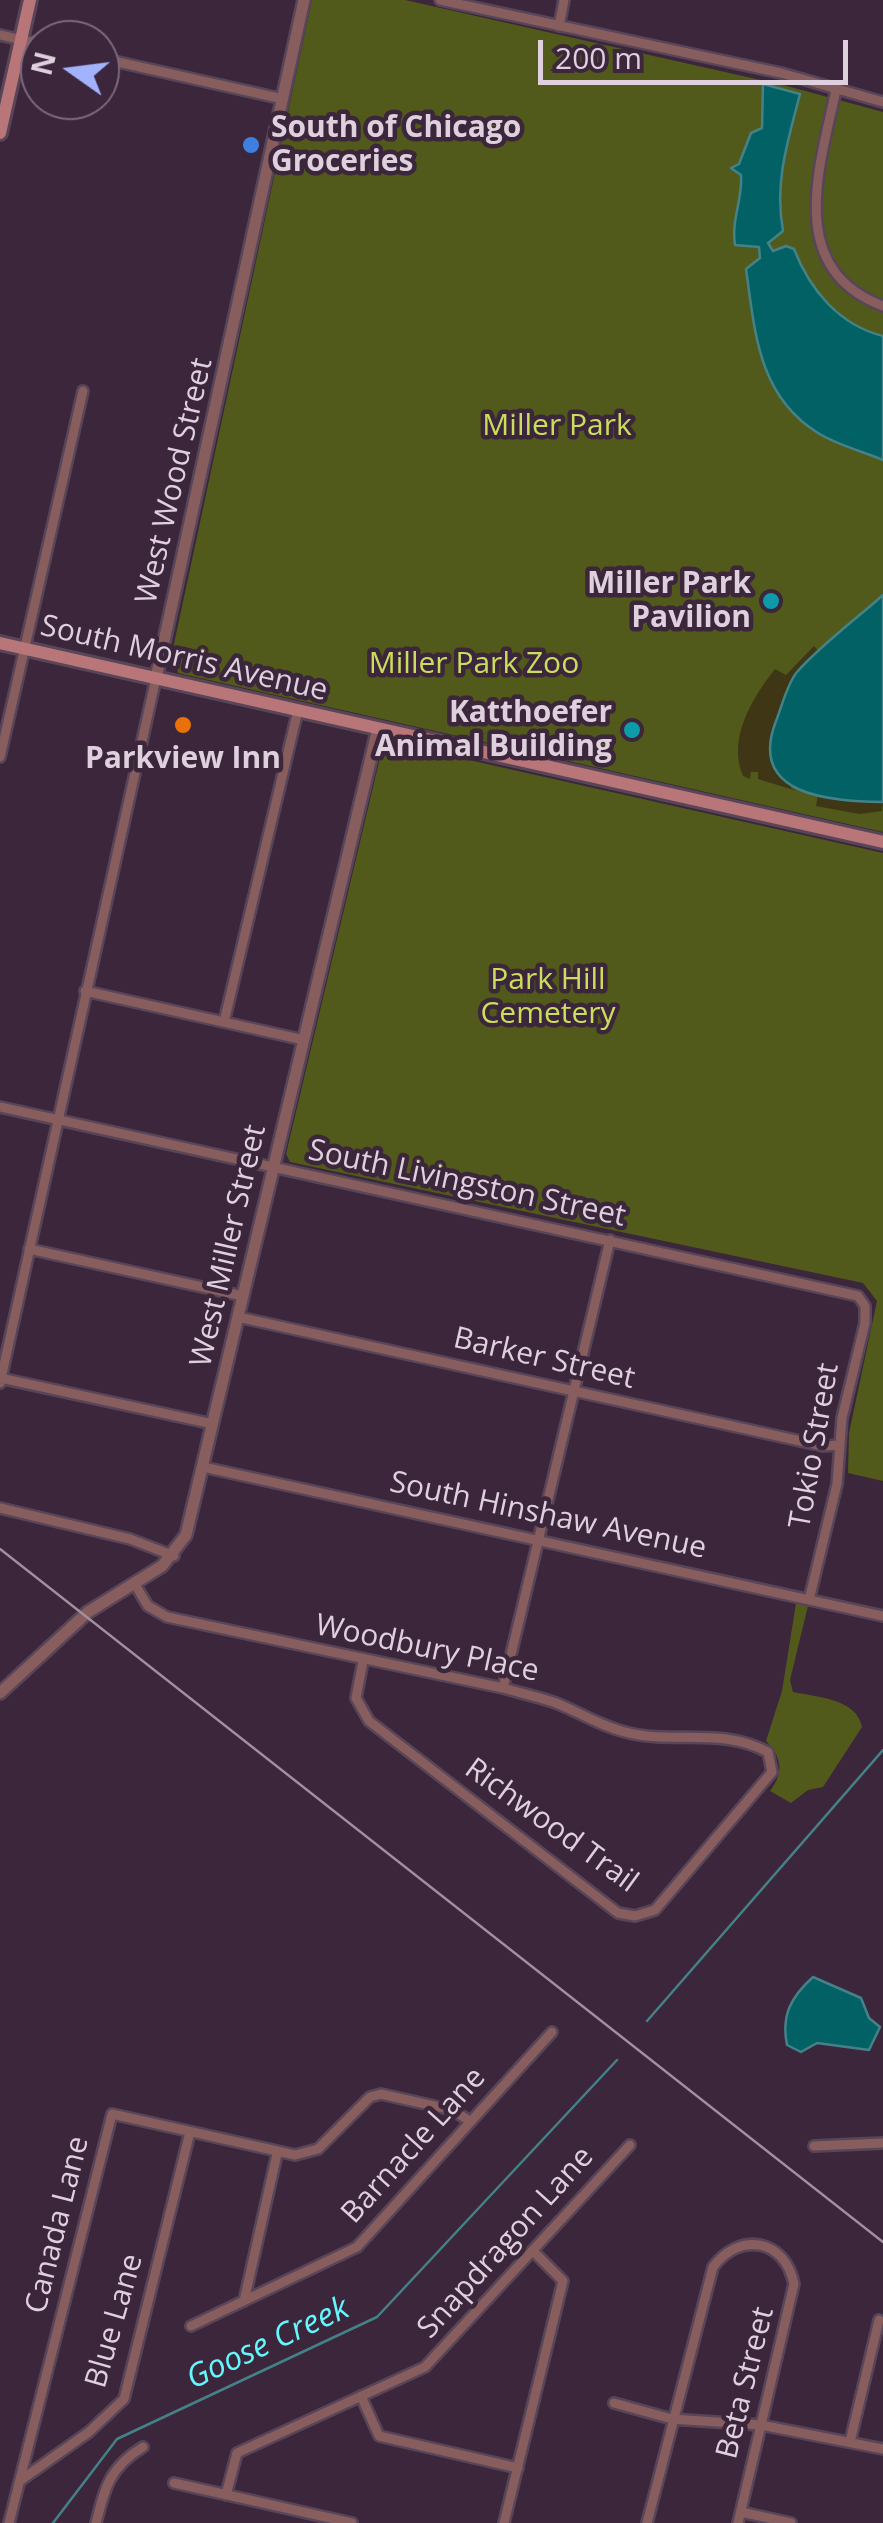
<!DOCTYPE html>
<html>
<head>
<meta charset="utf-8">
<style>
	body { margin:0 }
	#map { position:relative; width:883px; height:2523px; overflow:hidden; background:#3b263b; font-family:"Open Sans",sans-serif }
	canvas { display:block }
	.north { position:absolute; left:20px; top:20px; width:100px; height:100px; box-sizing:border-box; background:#3b263b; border:2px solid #7c6a7c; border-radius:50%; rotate:284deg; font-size:28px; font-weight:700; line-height:40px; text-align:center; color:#ded0dd }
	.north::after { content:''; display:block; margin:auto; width:35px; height:45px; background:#a2b2fd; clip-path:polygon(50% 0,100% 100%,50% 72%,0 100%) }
	.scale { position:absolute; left:538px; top:40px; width:310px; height:45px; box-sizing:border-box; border:5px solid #ded0dd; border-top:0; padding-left:12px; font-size:30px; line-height:35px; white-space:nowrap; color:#ded0dd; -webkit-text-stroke:8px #3b263b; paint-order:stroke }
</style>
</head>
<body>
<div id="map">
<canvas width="883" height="2523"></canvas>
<div class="north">N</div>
<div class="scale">200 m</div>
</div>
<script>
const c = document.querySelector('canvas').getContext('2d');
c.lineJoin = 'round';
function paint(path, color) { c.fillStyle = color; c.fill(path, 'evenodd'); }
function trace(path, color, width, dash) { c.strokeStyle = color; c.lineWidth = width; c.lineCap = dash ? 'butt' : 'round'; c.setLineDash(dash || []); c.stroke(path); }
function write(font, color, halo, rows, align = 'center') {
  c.font = font + ' "Open Sans",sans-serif'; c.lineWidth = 9; c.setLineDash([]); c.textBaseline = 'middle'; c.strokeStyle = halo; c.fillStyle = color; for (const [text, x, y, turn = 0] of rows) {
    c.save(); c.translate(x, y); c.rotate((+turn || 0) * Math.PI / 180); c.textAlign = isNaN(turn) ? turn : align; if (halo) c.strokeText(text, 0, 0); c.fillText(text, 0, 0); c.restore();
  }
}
paint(new Path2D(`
	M312,0h93l382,86 96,26v720l-705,-159 -6,-20z
	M389,742l494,111v628l-35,-8 1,-40 28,-132 -14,-18 -573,-121 -4,-8 97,-409z
	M796,1603l12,3 -18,74 3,12c25,5 64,7 69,35l-39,60 -15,3 -17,13 -21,-12c14,-18 12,-34 -4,-50l16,-50z`), '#515a1a');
paint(new Path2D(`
	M814,646l5,6 -25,23 -3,113 6,3 -39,-12v-7h-7l-1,7 -7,-3c-16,-38 10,-79 32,-107l11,6z
	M818,794l65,8 -1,9 -23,3 -43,-8z`), '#3e3615');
const water = new Path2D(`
	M763,84l37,10c-12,47 -26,88 -17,137l-15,12 5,8 13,-5 8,3c16,41 45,76 89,87v124c-21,-9 -46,-15 -65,-27 -60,-37 -63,-101 -72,-164l14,-11 -1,-11 -24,-2c-4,-26 8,-46 6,-70l-10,-7 8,-4 12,-31 11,-5z
	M883,595v207c-53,-1 -136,-6 -107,-81 6,-15 11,-37 21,-49 25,-28 58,-52 86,-77z
	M813,1977l48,21 8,20 11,9 -11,23 -52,-7 -16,9 -14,-7c-6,-30 4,-48 26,-68z`);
paint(water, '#026164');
trace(water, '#448288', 2.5);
trace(new Path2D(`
	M647,2021l236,-271
	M53,2523l64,-84 260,-122 240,-257`), '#448288', 2.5);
const minor = new Path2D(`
	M440,0l341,73 102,29
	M559,26l5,-26
	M0,35l40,9
	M100,58l183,41
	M836,90c-17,79 -51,179 47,216
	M0,757l83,-366
	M85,991l219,49
	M224,1022l74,-312
	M0,1107l858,189 7,10v17l-23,95 -5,66 -28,116
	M29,1249l214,47
	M238,1317l585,129 16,-1
	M0,1378l213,46
	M0,1383l156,-705
	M203,1467l680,149
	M0,1508l130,31 44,17
	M134,1583l14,23 19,11 336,71c17,5 36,9 53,15 25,10 46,24 73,30 46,11 92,-6 139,19l4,20 -117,138 -20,6 -17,-3 -249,-192 -13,-23 7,-37
	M503,1688l107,-448
	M814,2146l69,-3
	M244,2301l33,-147
	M191,2326l166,-79 195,-215
	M361,2396l18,40 139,32
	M614,2403l58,16 89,6 122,24
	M850,2442l29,-122
	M21,2480l68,-48 35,-33 66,-267
	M174,2483l178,40
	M226,2495l11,-42 188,-86 205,-222
	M741,2512l50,11
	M9,2523l103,-409 183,41 23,-6 52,-52 11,-3 71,16 18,11
	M96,2523c9,-36 14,-56 47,-76
	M504,2523l59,-242 -30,-30
	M647,2523l66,-256c27,-36 72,-28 81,17l-56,239`);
const tertiary = new Path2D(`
	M156,678l148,-678
	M0,1693l88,-81 74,-46 24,-31 192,-807`);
const secondary = new Path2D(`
	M0,133l30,-133
	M0,643l883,199`);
trace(minor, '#584558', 14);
trace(tertiary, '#584558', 16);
trace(secondary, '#584558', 18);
trace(minor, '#885d5e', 9);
trace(tertiary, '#885d5e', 11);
trace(secondary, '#b97678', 12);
trace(new Path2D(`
	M0,1549l883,693`), '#a190a0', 2.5);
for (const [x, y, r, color] of [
	[251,145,10,"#3f7fe0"],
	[771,601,10,"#0f9aa8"],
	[183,725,10,"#e8710a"],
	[632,730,10,"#0f9aa8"]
]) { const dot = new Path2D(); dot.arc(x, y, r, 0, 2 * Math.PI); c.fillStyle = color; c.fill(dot); trace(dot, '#3b263b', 4); }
write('bold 30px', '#ded0dd', '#3b263b', [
	["South of Chicago",271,128,"left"],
	["Groceries",271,162,"left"],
	["Miller Park",751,584],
	["Pavilion",751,618],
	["Katthoefer",612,713],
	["Animal Building",612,747],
	["Parkview Inn",183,759,"center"]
], 'right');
write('30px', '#cbde5c', '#3b263b', [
	["Miller Park",557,426],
	["Miller Park Zoo",474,664],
	["Park Hill",548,980],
	["Cemetery",548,1014]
]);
write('30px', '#ded0dd', '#3b263b', [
	["West Wood Street",175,481,-77],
	["South Morris Avenue",184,659,13],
	["South Livingston Street",467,1184,12],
	["West Miller Street",229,1246,-77],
	["Barker Street",544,1359,13],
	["Tokio Street",815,1446,-80],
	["South Hinshaw Avenue",548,1516,12],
	["Woodbury Place",427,1649,12],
	["Richwood Trail",551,1826,36],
	["Barnacle Lane",414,2146,-48],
	["Canada Lane",58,2225,-76],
	["Snapdragon Lane",506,2243,-48],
	["Blue Lane",115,2321,-74],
	["Beta Street",746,2383,-76]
]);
write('italic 32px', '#64f7fd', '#3b263b', [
	["Goose Creek",268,2344,-25]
]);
</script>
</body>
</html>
